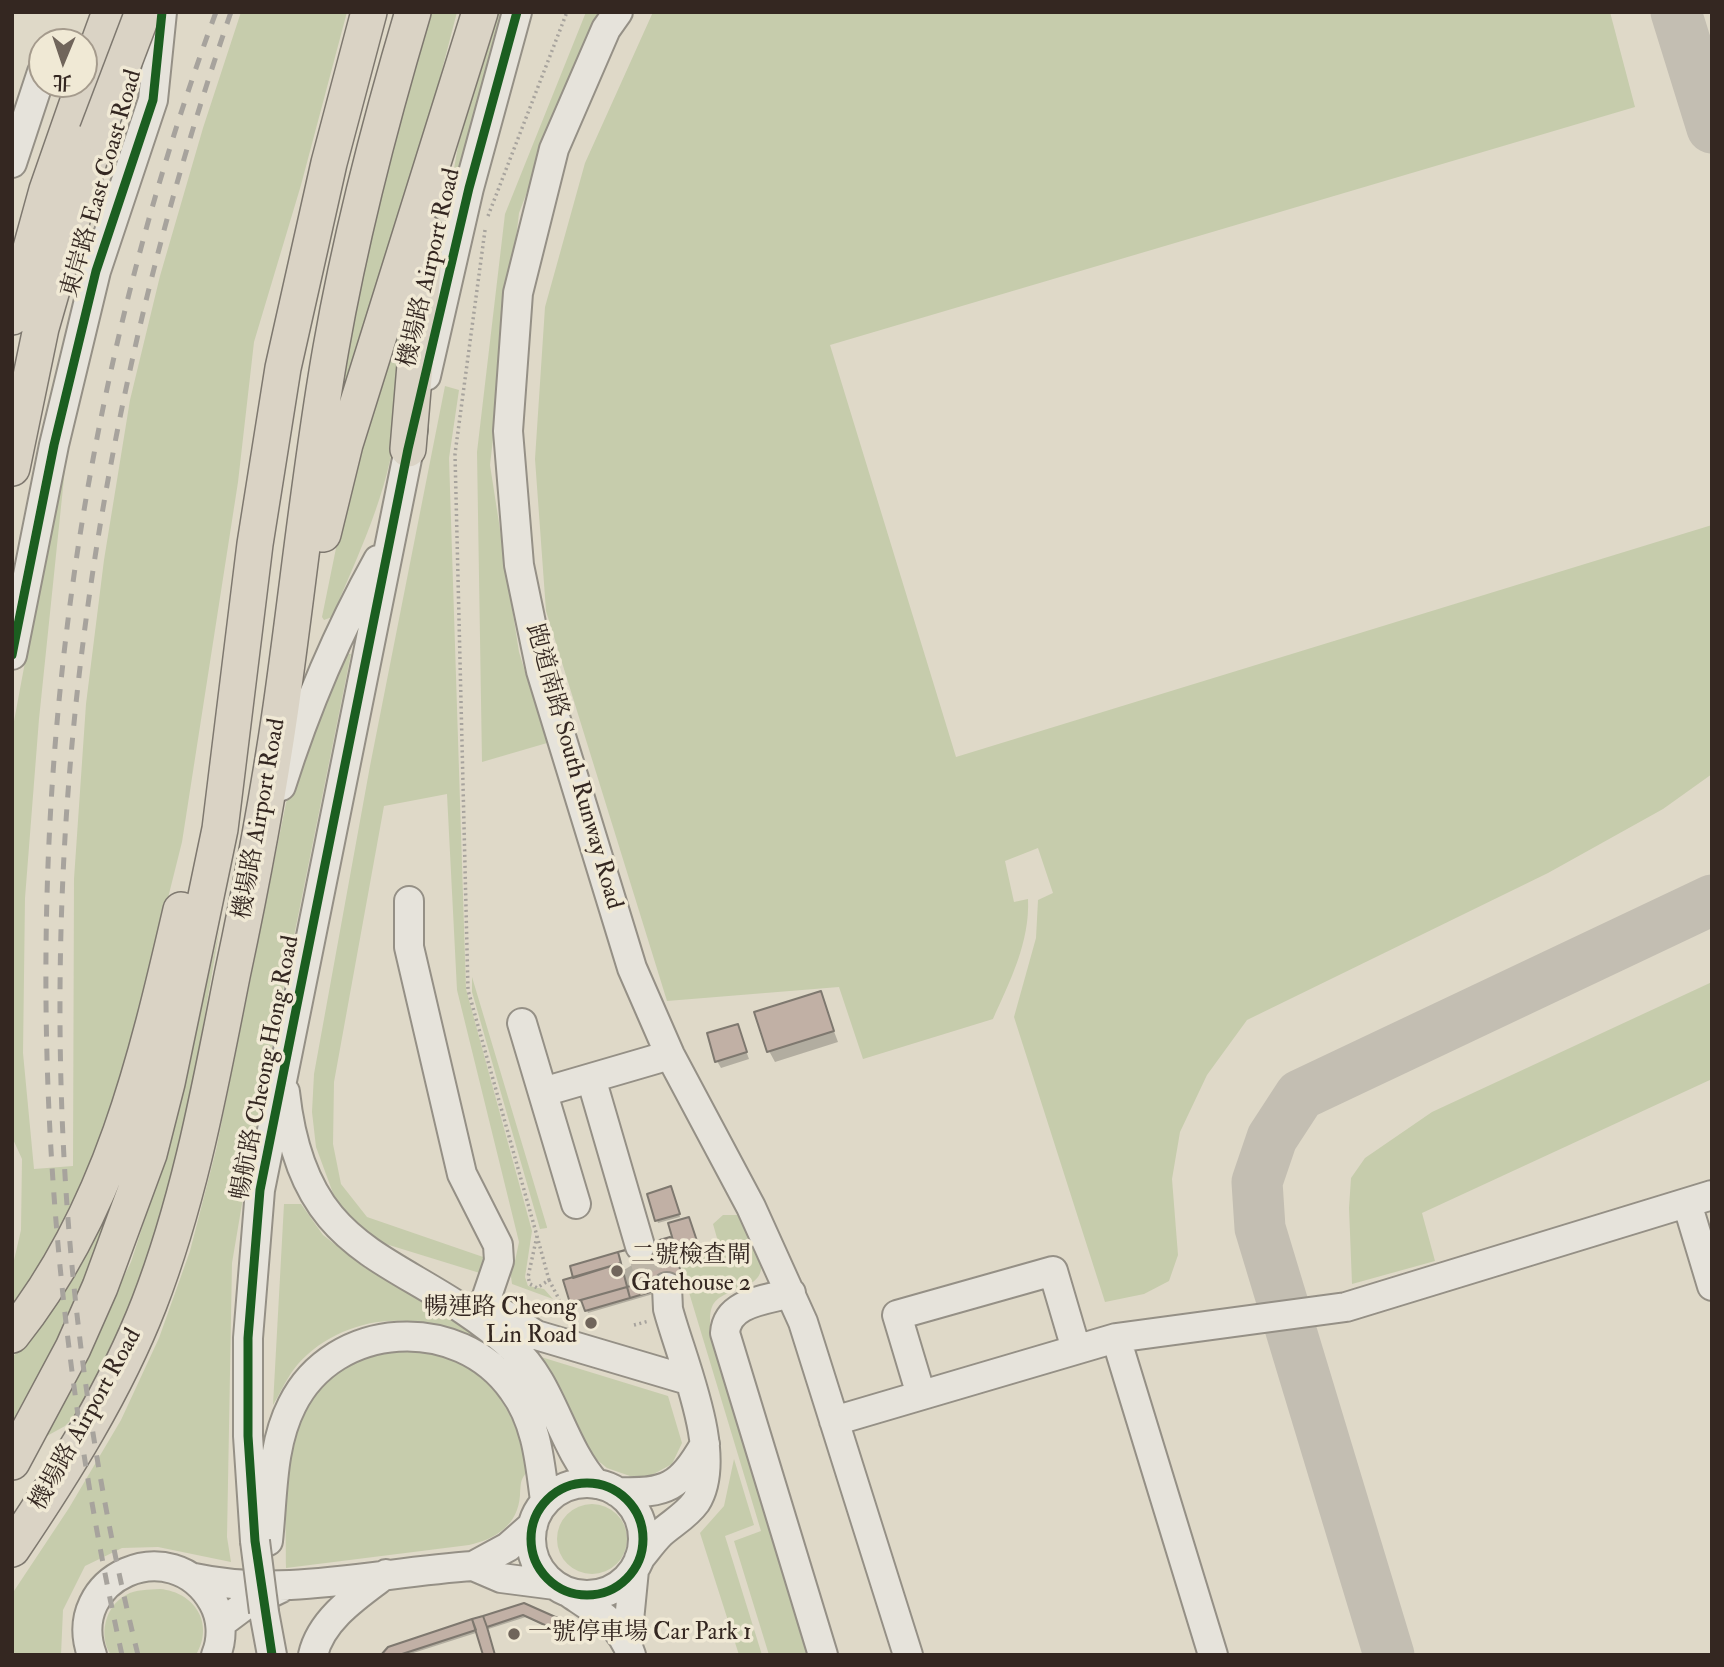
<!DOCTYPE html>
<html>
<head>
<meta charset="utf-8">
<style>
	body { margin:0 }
	#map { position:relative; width:1724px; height:1667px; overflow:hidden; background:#dfd9c8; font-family:"IM FELL Double Pica","Noto Serif TC",serif }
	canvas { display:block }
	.frame { position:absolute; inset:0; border:14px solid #342721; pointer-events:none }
	.north { position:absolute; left:28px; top:28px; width:70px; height:70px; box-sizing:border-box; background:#f0e9d5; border:2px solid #a59b8d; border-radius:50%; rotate:182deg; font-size:19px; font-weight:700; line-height:28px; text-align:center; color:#342721 }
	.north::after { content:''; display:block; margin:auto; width:24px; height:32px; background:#70655b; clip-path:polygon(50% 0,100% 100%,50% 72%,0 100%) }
</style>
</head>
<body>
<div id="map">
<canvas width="1724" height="1667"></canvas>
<div class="frame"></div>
<div class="north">北</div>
</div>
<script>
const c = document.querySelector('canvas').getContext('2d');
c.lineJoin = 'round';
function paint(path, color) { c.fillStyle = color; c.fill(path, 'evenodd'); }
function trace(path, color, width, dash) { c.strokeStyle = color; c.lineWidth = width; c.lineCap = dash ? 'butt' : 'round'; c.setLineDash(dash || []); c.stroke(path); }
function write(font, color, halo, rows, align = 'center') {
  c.font = font + ' "IM FELL Double Pica","Noto Serif TC",serif'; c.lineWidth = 7; c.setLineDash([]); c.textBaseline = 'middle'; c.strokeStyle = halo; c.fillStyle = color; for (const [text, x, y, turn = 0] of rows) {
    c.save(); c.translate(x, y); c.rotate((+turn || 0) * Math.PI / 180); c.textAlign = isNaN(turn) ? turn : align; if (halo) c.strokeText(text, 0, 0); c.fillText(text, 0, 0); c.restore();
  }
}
paint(new Path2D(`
	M241,12h106l-46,173 -47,157 -16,140 -56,360 -52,208 -39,118 -49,99 -30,41v-39l9,-39 1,-71 -10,-22v-405l58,-312 -31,299 -14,179 -2,155 11,116 39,-3 1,-287 12,-175 18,-144 26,-160 30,-124 43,-148z
	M430,12h27l-68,262 -67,177 69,-318z
	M493,12h11l-14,42 -56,227 24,-135z
	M586,12h18l-52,114 -33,87 -29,252 29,187 28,91 -65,19 -5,-310 28,-238z
	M653,12h957l25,95 -805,238 126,412 756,-232v249l-49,35 -115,64 -301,147 -40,55 -27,57 -8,47 6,76 -9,26 -25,13 -39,8 -91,-285 22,-79 2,-38 15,-7 -15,-45 -33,13 9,41 14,-3c2,43 -18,82 -35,120l-130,40 -24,-72 -172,14 -121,-390 -11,-152 10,-152 40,-144z
	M403,301c-2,41 -2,83 -7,123 -7,68 -38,131 -64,193l-8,3 -2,-3 23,-113z
	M445,386l14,4 -10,68 17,531 66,242 -7,46 3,9 16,3 9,10 -41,-15 -3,-23h6l4,-19 -62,-252 -10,-196 -63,12 -50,276 -1,62 8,40 26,33 122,42 -6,15 -107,-33 -39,-37 -21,-57 -4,-35 2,-38 56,-308z
	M342,653l9,1 -98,485 -21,124 -5,274 4,25 -73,-15 -36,1 -37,18 -22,44 -2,45h-49v-61l57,-86 52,-88 38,-82 31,-87 26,-101 70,-347 22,-71z
	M220,927l-38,220 -23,100 -57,141 -37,38 -20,11 86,-175 37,-114z
	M472,977l75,250v1l-7,1 -68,-237z
	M1712,982v97l-290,134 13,48 -83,23 -3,-76 2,-30 14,-20 67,-46z
	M146,1122l-21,74 -71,156 -42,74v-68l36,-45 68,-121z
	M284,1204h17l22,31 42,33 86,45 62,52 21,36c-20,-15 -73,-65 -93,-72 -49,-19 -108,-4 -143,35 -10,11 -17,28 -25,41z
	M723,1215h16c6,13 20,31 22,46 5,32 -40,24 -49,46 -2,4 -2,12 -2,16l99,332h-40l-35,-114 27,-10 -83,-275 41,-11 -6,-21z
	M415,1350c14,4 30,7 43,13 44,21 60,63 71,107 -9,9 -8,12 -9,25 -2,30 -24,44 -51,50l-183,23c1,-63 -11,-160 51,-200 23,-15 52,-15 78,-18z
	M528,1353l140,43 14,47 -10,21 -22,12h-20l-23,-8 -21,-17 -24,-60z
	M734,1459l20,66 -29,11 37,119h-23l-39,-122 24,-27z
	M557 1539a35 35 0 1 1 70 0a35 35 0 1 1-70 0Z
	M160,1589c34,3 55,34 36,66h-85c-13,-19 -6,-49 15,-60 10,-6 22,-5 34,-6z`), '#c6ccac');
paint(new Path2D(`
	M820,994l18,48 -63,20 -6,-11z
	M737,1026l12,33 -28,9 -4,-7z
	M672,1190l8,27 -22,6 -9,-28z
	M690,1221l7,23 -19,5 -8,-25z
	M671,1241l13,44 -96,28 -4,-11 -11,3 -1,-3z
	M523,1605l54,24 -3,11 -48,-23 -119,38h-24z`), '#0003');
trace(new Path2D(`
	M1676,12l36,116
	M1389,1655l-129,-427 -3,-46 15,-44 28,-43 412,-195`), '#c3beb2', 51);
const building = new Path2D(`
	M821,991l13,40 -67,21 -13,-40z
	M738,1024l9,28 -32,10 -8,-29z
	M671,1186l9,28 -25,7 -8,-27z
	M689,1217l8,24 -22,6 -7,-24z
	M670,1237l14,45 -54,16 -12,-46z
	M631,1249l10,34 -71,20 -7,-23 58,-17 -3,-11z
	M618,1252l3,11 -48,15 -3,-12z
	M627,1287l3,11 -45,13 -4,-11z
	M524,1603l54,24 -5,11 -50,-23 -36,12 -4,-11z
	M483,1616l4,11 8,28h-12l-11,-36z
	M472,1619l4,11 -77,25h-18l7,-8z`);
paint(building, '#c1b0a5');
trace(building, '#7e786f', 2);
trace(new Path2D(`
	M640,1246l14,45`), '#bdb5a7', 28, [28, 14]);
const minor = new Path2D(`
	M618,12l-12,17 -52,120 -36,144 -10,138 11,134 22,106 91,297 38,87 81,152 52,115 105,333
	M12,163l30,-91
	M426,376l43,-188 48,-176
	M12,655l42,-210 42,-174 57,-171 9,-88
	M281,786c25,-79 57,-154 97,-226
	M409,901v46l53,227 36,71 1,16 -14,41 51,33 152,45
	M522,1023l54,181
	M591,1078l49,168
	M285,1092c19,175 121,159 228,256 40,36 47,96 83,136
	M543,1092l127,-37
	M1687,1203l25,83
	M791,1293c-25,7 -64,9 -66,40l98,322
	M1116,1338l97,317
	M921,1395l-24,-80 156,-44 23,78
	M834,1421l282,-83 230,-31 366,-112
	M531 1539a56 56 0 1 1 112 0a56 56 0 1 1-112 0Z
	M617,1492c50,2 63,-5 88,-48
	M255,1541l-7,-105v-98l12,-148 153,-761
	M268,1541c5,-45 3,-95 24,-136 42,-85 167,-92 221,-15 24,32 27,73 32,111
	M639,1559c7,-8 13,-17 21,-25 12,-11 26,-18 36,-32 29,-46 -15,-143 -28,-193l-1,-22
	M473,1566l35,-19 25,-22
	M194,1578c91,20 186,-6 279,-12l28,12 54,7
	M568,1592c25,17 54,32 63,63
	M264,1612l8,43
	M220,1624l24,-18 37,-18
	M627,1641l7,-71
	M92,1655c-28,-78 80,-125 121,-53 9,16 10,36 3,53
	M313,1655c8,-36 45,-60 73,-81`);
const major = new Path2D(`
	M84,83l26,-71
	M12,317l35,-127 37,-106
	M408,449l18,-216
	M12,468l29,-140 56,-195
	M323,534l22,-90 135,-432
	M12,1335c99,-124 134,-274 169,-425
	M12,1462l61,-114 27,-61 49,-133 18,-71 53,-254 35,-285 28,-176 46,-205 40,-151
	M12,1549c52,-77 103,-158 137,-245 41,-106 61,-217 83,-328 19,-89 36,-179 49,-269 17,-119 29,-240 50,-359 20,-114 49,-225 82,-336`);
trace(minor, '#959086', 32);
trace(major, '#7e786f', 38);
trace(new Path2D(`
	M488,216l79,-204
	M485,230l-30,224 13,536 69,246 12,44 -12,8 -7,-4 -2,-7 9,-41
	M549,1280l12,23
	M634,1325l15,-4`), '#a7a39d', 3.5, [2, 3.5]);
trace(minor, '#e6e3db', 28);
trace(major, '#dad3c5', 35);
trace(new Path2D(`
	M122,1655c-122,-551 -102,-1111 94,-1643
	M138,1655c-135,-542 -89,-1118 93,-1643`), '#a7a39d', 5, [12, 12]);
const minorBridge = new Path2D(`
	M255,1541l9,71`);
const majorBridge = new Path2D(`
	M97,133l46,-121`);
trace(minorBridge, '#959086', 32, []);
trace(majorBridge, '#7e786f', 38, []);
trace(minorBridge, '#e6e3db', 28);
trace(majorBridge, '#dad3c5', 35);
trace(new Path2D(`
	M12,655l42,-210 42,-174 57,-171 9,-88
	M531 1539a56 56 0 1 1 112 0a56 56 0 1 1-112 0Z
	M272,1655l-17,-114 -7,-105v-98l12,-148 148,-741 61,-261 48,-176`), '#1b5e20', 9);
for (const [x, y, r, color] of [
	[617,1271,7,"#70655b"],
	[591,1323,7,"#70655b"],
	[514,1634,7,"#70655b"]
]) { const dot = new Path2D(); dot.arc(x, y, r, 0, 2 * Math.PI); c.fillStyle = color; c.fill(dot); trace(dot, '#f0e9d5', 2.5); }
write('24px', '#342721', '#f0e9d5', [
	["東岸路 East Coast Road",103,184,-74],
	["機場路 Airport Road",431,268,-77],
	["跑道南路 South Runway Road",573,767,74],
	["機場路 Airport Road",261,819,-80],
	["暢航路 Cheong Hong Road",267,1068,-79],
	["機場路 Airport Road",87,1420,-61]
]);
write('24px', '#342721', '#f0e9d5', [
	["二號檢查閘",631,1257],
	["Gatehouse 2",631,1285],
	["暢連路 Cheong",577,1309,"right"],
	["Lin Road",577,1337,"right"],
	["一號停車場 Car Park 1",528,1634]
], 'left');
</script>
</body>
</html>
